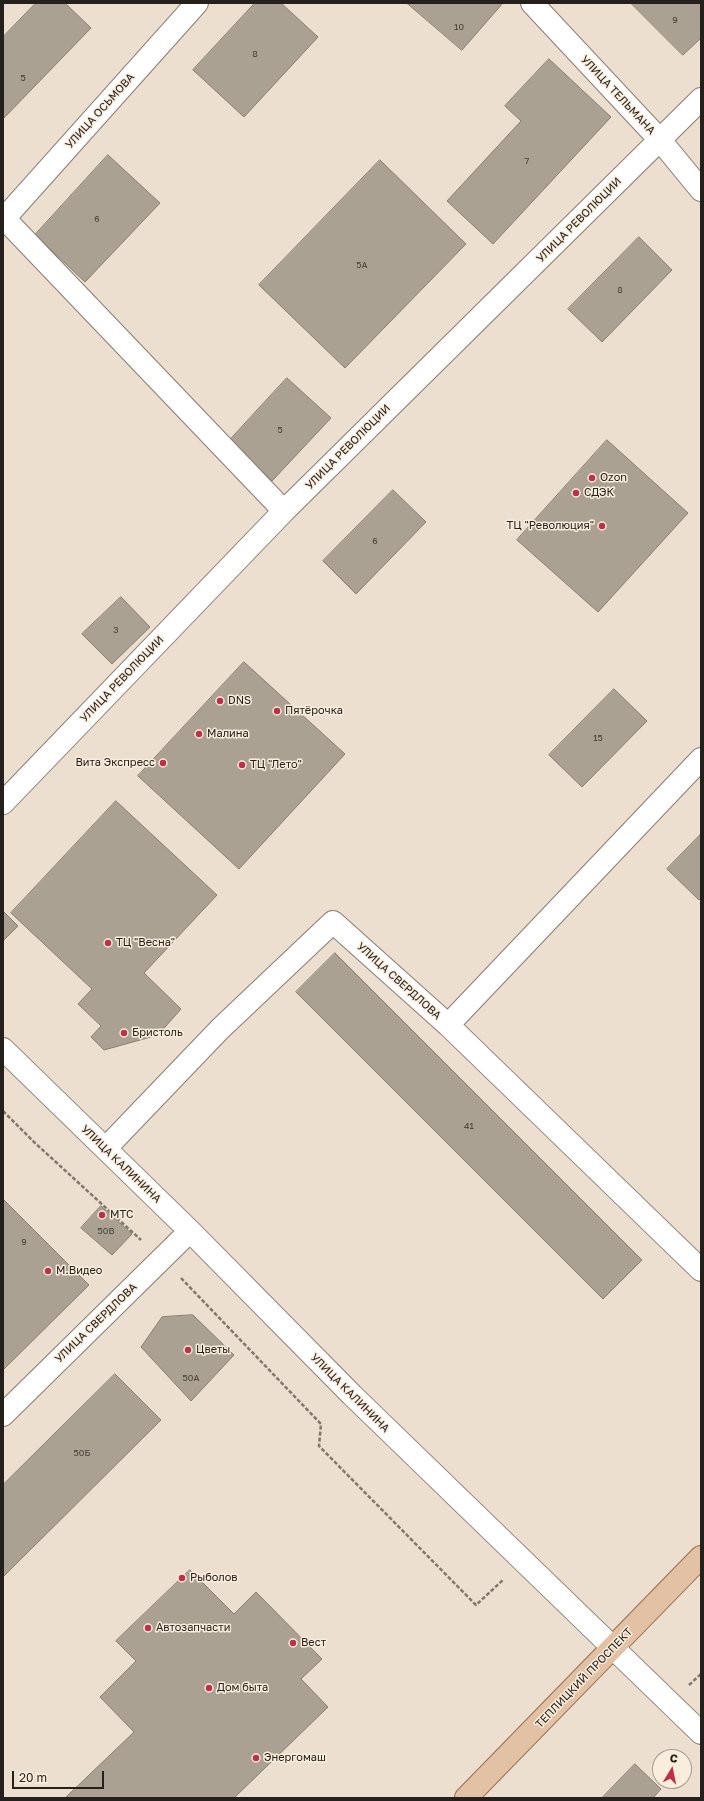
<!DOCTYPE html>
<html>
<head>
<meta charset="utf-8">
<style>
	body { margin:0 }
	#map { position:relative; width:704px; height:1801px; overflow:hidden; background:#ecdfd0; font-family:"Golos Text",sans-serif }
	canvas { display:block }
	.frame { position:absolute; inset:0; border:4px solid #25201b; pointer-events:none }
	.north { position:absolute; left:652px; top:1749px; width:40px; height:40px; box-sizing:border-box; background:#f9eddd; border:1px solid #a49b8f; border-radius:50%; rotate:10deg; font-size:11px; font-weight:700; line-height:16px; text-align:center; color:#25201b }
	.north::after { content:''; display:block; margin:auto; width:14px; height:18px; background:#c02f49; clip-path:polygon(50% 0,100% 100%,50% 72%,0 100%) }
	.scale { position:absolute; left:12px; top:1771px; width:92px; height:18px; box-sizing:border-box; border:2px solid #25201b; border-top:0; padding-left:5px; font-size:12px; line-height:14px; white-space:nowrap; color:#25201b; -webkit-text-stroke:3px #f9eddd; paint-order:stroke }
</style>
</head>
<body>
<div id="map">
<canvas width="704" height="1801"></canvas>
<div class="frame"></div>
<div class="north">С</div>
<div class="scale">20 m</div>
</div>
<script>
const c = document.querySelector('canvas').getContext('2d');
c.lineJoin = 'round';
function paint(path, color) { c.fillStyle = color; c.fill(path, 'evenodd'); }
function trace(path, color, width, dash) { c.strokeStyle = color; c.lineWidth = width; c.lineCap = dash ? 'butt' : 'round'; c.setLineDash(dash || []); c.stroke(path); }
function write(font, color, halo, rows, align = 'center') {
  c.font = font + ' "Golos Text",sans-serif'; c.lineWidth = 3; c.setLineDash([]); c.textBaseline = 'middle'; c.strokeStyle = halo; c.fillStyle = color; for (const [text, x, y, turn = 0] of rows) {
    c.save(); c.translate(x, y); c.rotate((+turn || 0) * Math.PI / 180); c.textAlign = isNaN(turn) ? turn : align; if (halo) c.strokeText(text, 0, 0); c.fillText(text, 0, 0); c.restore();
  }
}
const building = new Path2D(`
	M36,3h29l26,25 -88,91v-82z
	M255,3h26l37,34 -74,80 -51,-47z
	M407,3h96l-41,47z
	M631,3h70v35l-18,17z
	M549,59l62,58 -118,127 -46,-43 74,-80 -16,-15z
	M108,155l52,48 -75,79 -50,-47z
	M380,160l86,84 -121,124 -86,-83z
	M639,237l33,33 -70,72 -34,-33z
	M287,378l44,40 -59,63 -43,-40z
	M607,440l81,73 -90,99 -81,-72z
	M393,490l33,32 -70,72 -33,-33z
	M121,597l29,30 -38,37 -30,-30z
	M244,662l101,92 -106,115 -101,-93z
	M614,689l33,32 -65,66 -33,-32z
	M116,801l101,94 -73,78 37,36 -23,26 -54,15 -13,-13 10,-11 -23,-22 14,-15 -81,-76z
	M701,834v64l-2,2 -32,-31z
	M3,911l15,15 -15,15z
	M335,953l307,307 -39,39 -307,-307z
	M3,1199l86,86 -86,85z
	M101,1206l31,28 -20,21 -31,-27z
	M193,1315l41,40 -43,46 -50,-54 21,-30z
	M115,1374l46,46 -158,157v-92z
	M190,1570l44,44 22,-22 66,67 -21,20 27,28 -94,91h-169l69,-66 -34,-35 36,-36 -20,-20z
	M635,1764l26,25 -8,9h-51z`);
paint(building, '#aba192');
trace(building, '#877e6f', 1);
const minor = new Path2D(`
	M532,3l128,137 41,50
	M3,217l281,294
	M3,220l194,-217
	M3,803l281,-292 417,-412
	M448,1025l253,245
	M3,1049l187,182 162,164 349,338
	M106,1148l114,-119 113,-107 115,103 253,-266
	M3,1415l187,-184`);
const major = new Path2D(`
	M466,1798l235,-241`);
trace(minor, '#887d6f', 24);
trace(major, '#956e4d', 24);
trace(new Path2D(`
	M3,1111l31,31 107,98
	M181,1278l140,146 -2,22 157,159 28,-26
	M689,1685l12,-11`), '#80776d', 2.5, [4, 2]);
trace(minor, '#fff', 22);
trace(major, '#e3c1a4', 22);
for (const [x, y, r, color] of [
	[592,478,4,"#c02f49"],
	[576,493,4,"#c02f49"],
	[602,526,4,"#c02f49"],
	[220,701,4,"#c02f49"],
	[277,711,4,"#c02f49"],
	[199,734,4,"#c02f49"],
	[163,763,4,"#c02f49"],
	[242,765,4,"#c02f49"],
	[108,943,4,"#c02f49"],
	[124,1033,4,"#c02f49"],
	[102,1215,4,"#c02f49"],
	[48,1271,4,"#c02f49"],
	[188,1350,4,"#c02f49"],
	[182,1578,4,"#c02f49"],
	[148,1628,4,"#c02f49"],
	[293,1643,4,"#c02f49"],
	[209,1688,4,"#c02f49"],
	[256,1758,4,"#c02f49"]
]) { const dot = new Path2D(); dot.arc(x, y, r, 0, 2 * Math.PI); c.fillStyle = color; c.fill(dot); trace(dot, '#f9eddd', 1.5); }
write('9px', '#464039', null, [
	["9",675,20],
	["10",459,27],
	["8",255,54],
	["5",23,78],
	["7",527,161],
	["6",97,219],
	["5А",362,265],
	["8",620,290],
	["5",280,430],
	["6",375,541],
	["3",116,630],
	["15",598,738],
	["41",469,1126],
	["50В",106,1231],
	["9",24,1242],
	["50А",191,1378],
	["50Б",82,1453]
]);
write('11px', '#25201b', '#f9eddd', [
	["УЛИЦА ТЕЛЬМАНА",618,95,47],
	["УЛИЦА ОСЬМОВА",100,111,-48],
	["УЛИЦА РЕВОЛЮЦИИ",579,220,-45],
	["УЛИЦА РЕВОЛЮЦИИ",348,447,-45],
	["УЛИЦА РЕВОЛЮЦИИ",122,679,-46],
	["УЛИЦА СВЕРДЛОВА",399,981,42],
	["УЛИЦА КАЛИНИНА",121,1164,44],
	["УЛИЦА СВЕРДЛОВА",96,1323,-44],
	["УЛИЦА КАЛИНИНА",350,1393,45],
	["ТЕПЛИЦКИЙ ПРОСПЕКТ",584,1678,-46]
]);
write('11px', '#25201b', '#f9eddd', [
	["Ozon",600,478],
	["СДЭК",584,493],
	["ТЦ \"Революция\"",594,526,"right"],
	["DNS",228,701],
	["Пятёрочка",285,711],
	["Малина",207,734],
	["Вита Экспресс",155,763,"right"],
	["ТЦ \"Лето\"",250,765],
	["ТЦ \"Весна\"",116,943],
	["Бристоль",132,1033],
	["МТС",110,1215],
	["М.Видео",56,1271],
	["Цветы",196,1350],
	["Рыболов",190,1578],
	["Автозапчасти",156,1628],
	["Вест",301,1643],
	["Дом быта",217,1688],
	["Энергомаш",264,1758]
], 'left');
</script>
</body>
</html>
